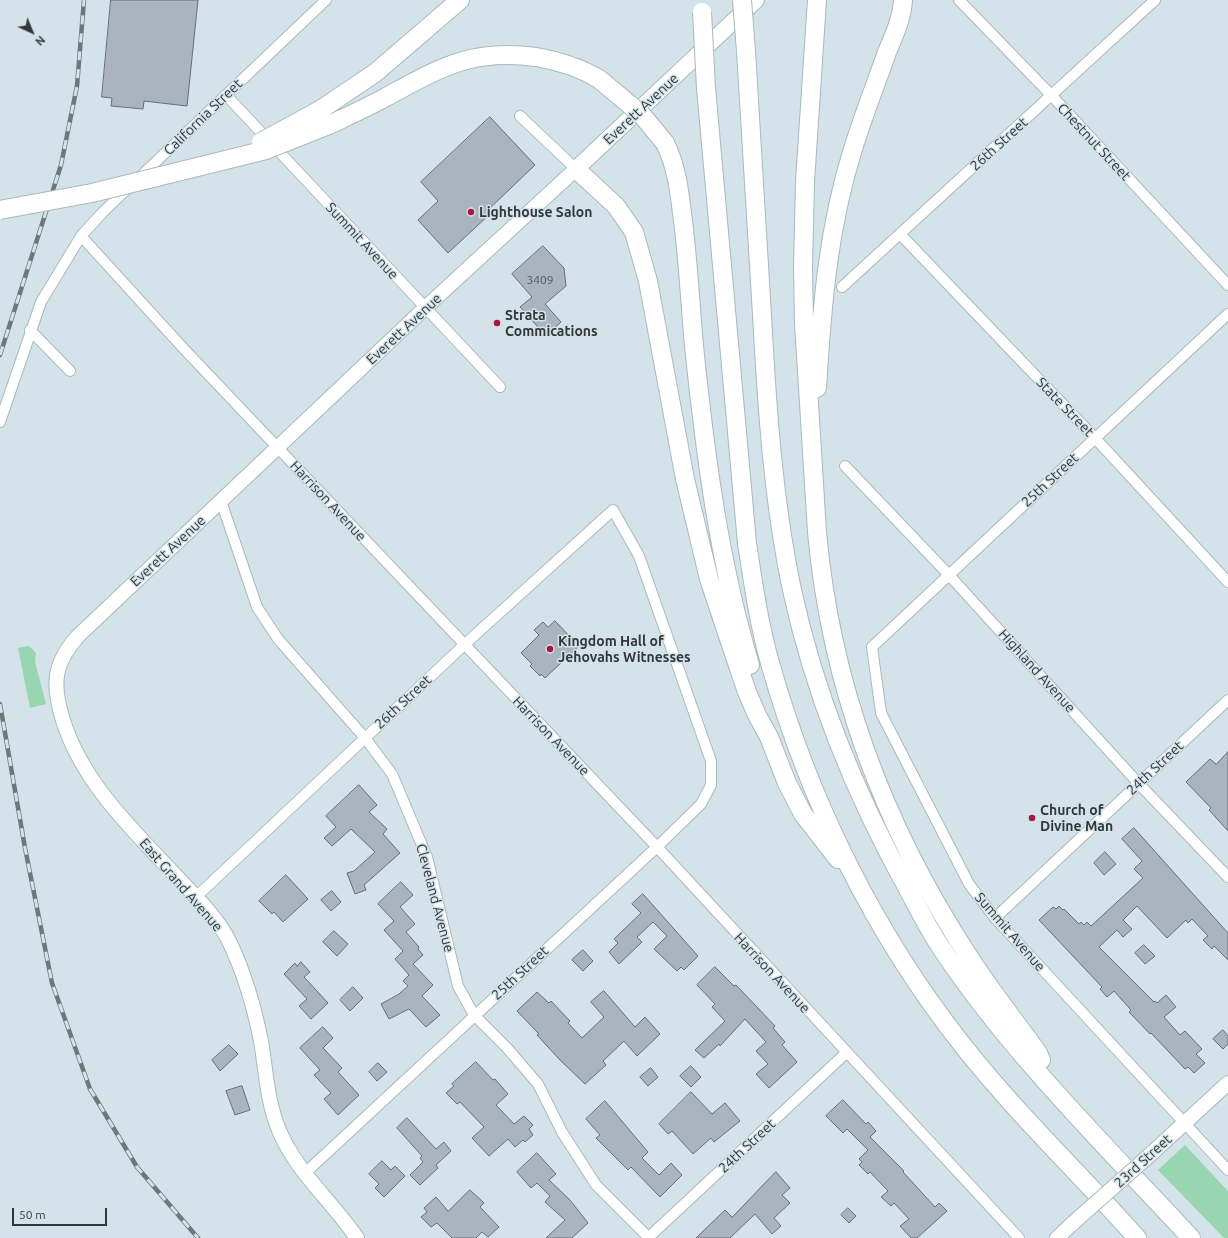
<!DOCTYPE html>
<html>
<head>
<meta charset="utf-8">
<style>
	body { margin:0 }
	#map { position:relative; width:1228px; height:1238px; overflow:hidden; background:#d3e3e9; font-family:Ubuntu,sans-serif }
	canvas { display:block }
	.north { position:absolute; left:12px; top:12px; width:40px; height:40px; -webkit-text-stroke:3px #d3e3e9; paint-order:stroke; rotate:136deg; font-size:11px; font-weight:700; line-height:16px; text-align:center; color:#32383a }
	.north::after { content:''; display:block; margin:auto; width:14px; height:18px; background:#32383a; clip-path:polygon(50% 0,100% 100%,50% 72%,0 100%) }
	.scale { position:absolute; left:12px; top:1208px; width:95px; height:18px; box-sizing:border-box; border:2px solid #32383a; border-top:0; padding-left:5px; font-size:12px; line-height:14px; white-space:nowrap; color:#32383a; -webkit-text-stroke:3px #d3e3e9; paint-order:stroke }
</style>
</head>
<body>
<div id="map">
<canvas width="1228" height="1238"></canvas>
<div class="north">N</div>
<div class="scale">50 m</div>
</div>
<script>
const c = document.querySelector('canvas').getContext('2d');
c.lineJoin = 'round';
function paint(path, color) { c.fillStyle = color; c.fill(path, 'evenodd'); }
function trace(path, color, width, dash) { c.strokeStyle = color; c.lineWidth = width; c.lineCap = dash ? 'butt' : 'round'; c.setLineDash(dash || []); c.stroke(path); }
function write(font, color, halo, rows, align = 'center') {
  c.font = font + ' Ubuntu,sans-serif'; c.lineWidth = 3; c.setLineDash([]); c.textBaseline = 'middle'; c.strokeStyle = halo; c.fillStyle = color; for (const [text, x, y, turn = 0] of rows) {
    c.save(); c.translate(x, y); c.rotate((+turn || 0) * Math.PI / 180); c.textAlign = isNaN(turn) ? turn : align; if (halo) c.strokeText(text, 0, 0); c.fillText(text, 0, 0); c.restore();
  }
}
paint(new Path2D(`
	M29,646l7,7 -1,9 11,42 -16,4 -12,-60z
	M1185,1145l43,46v47h-4l-66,-68z`), '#98d5b0');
const building = new Path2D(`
	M111,0h87l-11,106 -43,-5 -1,8 -32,-3 1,-8 -10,-1z
	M490,117l45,48 -47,45 3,3 -43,40 -30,-33 20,-19 -17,-19z
	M543,246l21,22 2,18 -21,18 16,18 -15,14 -26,-29 12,-10 -20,-23z
	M555,621l24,25 -34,32 -4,-4 -1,2 -10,-10 2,-2 -11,-11 18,-18 -5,-5 9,-8 5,5z
	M1228,752v79l-19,-21 2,-2 -25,-26 24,-23 6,5z
	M359,785l18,20 -8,7 18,17 -4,5 17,19 -36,32 2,5 -11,4 -8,-21 7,-2 21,-19 -24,-23 -19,17 -8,-8 12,-11 -10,-11z
	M1134,828l94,105v27l-14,-14 -2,3 -9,-9 5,-4 -16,-17 -4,4 -2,-3 -19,18 -30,-32 -14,14 9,9 -9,8 -6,-7 -18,17 55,55 1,-1 2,2 9,-8 10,12 -12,10 16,18 5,-4 17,18 -6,5 9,9 -11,10 -6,-6 -3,2 -34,-36 -1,1 -21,-22 2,-2 -17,-19 -7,6 -7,-8 2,-2 -63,-67 14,-13 3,2 3,-3 4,4 1,-1 15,15 2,-2 3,3 3,-3 4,4 52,-48 -9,-9 8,-8 -20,-22z
	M1105,852l11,12 -12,11 -10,-12z
	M286,875l22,24 -25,23 -9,-10 -2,2 -13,-13z
	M401,882l12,13 -13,12 15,17 -9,8 13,15 -1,2 5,6 -10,9 20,21 -11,11 18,19 -14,12 -17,-18 -20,10 -8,-15 18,-10 9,-8 -5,-5 6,-6 -14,-16 8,-8 -19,-21 10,-9 -16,-17z
	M332,891l9,11 -10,9 -10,-11z
	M643,894l55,62 -14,14 -3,-3 -4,4 -23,-22 13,-13 -14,-14 -16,15 5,5 -23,22 -10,-12 9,-9 -4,-4 27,-26 -9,-9z
	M334,931l14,13 -11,12 -14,-14z
	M1144,945l11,11 -10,8 -10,-11z
	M583,950l10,11 -10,10 -11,-11z
	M301,962l9,10 -6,5 24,26 -17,16 -12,-13 8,-7 -23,-25 11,-11 2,3z
	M715,967l19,19 2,-1 39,41 -2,2 12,14 -3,3 15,17 -28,26 -13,-14 12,-10 -12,-13 10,-9 -21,-23 -25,27 -1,-2 -15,14 -9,-8 30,-29 -13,-14 3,-3 -18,-19z
	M353,987l10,11 -13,13 -10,-11z
	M604,991l31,36 10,-10 15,17 -23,22 -13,-15 -21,20 3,4 -21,19 -26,-25 -22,-24 2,-1 -22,-23 20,-19 12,11 2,-2 19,20 -2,2 14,15 22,-21 -13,-15z
	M323,1027l10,11 -10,10 19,20 -4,4 21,23 -21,20 -14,-16 7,-6 -17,-18 6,-5 -20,-22z
	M1223,1030l5,6v8l-5,5 -10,-10z
	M229,1045l9,9 -18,17 -8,-11z
	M476,1062l17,18 2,-1 13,15 -12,11 18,19 10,-8 9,9 -4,4 4,6 -8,7 -2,-2 -8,7 -7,-8 -19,17 -17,-18 12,-11 -24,-25 -3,2 -11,-11 8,-7 -2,-2z
	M378,1063l9,9 -10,9 -8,-9z
	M691,1066l10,11 -10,10 -11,-11z
	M651,1068l7,9 -10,9 -8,-9z
	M242,1086l8,24 -15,5 -9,-24z
	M691,1092l21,22 13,-11 15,18 -26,21 -3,-4 -18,16 -21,-23 -4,3 -9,-10z
	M843,1100l23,24 2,-2 8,9 -6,6 34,34 -1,1 32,35 4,-4 8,8 -30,27h-6l-11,-12 9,-7 -15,-16 -3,3 -10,-9 7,-6 -18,-19 -2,2 -9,-9 3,-3 -3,-3 9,-9 -21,-21 -4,4 -17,-17z
	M605,1101l43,51 -6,6 17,17 12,-12 11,12 -22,22 -29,-30 -3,3 -32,-32 4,-3 -14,-16z
	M407,1118l29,31 8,-7 7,9 -15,14 2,3 -18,17 -10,-10 13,-13 -3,-4 2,-2 -25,-28z
	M537,1153l19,21 -7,6 21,20 18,23 -16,15h-26l19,-18 -20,-18 5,-6 -13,-13 -6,5 -14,-16z
	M382,1161l9,9 4,-4 10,10 -21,21 -9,-9 4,-4 -10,-10z
	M776,1172l14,16 -8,7 8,8 -16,15 7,8 -9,8 -17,-20 -25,24h-34l29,-28 7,7z
	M470,1190l14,13 -4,4 19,20 -11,10 -6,-5 -6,6h-24l-15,-15 -6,4 -10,-10 6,-5 -3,-4 12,-11 12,14z
	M848,1208l8,8 -7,7 -8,-8z`);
paint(building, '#a9b4be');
trace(building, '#666f79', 1);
const street = new Path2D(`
	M959,0l93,96 176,189
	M226,95l274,292
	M520,116l56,53
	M900,234l195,204 133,144
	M81,236l103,113 473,498 362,391
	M842,287l313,-287
	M1228,314l-356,333 9,66 88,171 26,34 233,252
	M30,330l40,41
	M0,422l41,-120 40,-66 22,-24 223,-212
	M845,466l104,109 190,209 89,93
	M221,501l36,106 21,32 87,99 27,36 35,83 31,129 16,29 33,33 31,36 24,48 34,53 53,53
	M196,897l268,-252 149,-135 26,46 72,205v24l-10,19 -44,43 -353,327
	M995,918l233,-218
	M648,1238l198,-185`);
const secondary = new Path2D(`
	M1152,1153l76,-70
	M357,1238c-25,-37 -61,-66 -78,-108 -12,-28 -13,-60 -18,-89 -7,-35 -17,-69 -32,-100 -12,-24 -33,-44 -51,-63 -45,-48 -97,-96 -116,-161 -10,-34 -8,-54 16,-81l347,-328 151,-139
	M1057,1238l16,-15`);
const primary = new Path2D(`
	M576,169l180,-169`);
const highway = new Path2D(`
	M817,0l-12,182 -2,85 1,56 13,209c14,155 67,295 152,425 21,33 46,64 69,96l3,7
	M746,51c5,88 10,176 16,264 5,92 11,185 30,275 23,106 64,206 117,301 9,17 18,35 29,52 69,106 167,202 253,295
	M706,88l41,455c6,40 12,81 23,120 39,138 105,272 194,384 54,68 116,127 173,191
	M320,110l55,-37 85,-73
	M329,125c19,-9 39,-18 57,-28 54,-29 85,-49 150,-40 23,4 43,10 63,22
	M665,143c11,22 14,45 17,70 6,44 8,88 12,133 11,107 25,216 56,319
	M576,169l40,37 18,26 14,49 37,198 24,100 18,54 20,59 10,23 12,22 18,46 16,31 35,45
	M817,388c5,-83 11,-160 36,-239 10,-33 23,-65 34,-97 7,-16 15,-34 16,-52`);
trace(street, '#a9b9be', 12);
trace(secondary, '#a9b9be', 16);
trace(primary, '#a9b9be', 18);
trace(highway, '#a9b9be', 20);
trace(street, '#fff', 10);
trace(secondary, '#fff', 14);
trace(primary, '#fff', 16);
trace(highway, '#fff', 18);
const rail = new Path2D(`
	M0,355l61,-190 16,-79 7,-86
	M0,704l25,144 27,135 38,106 47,78 61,71`);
trace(rail, '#6e787b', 4.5);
trace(rail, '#d3e3e9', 3, [9]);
const secondaryBridge = new Path2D(`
	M1073,1223l79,-70`);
const highwayBridge = new Path2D(`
	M742,0l4,51
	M702,12l4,76
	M599,79l42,35 24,29
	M261,142l59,-32
	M0,210l92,-17 174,-43 63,-25`);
trace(secondaryBridge, '#a9b9be', 16, []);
trace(highwayBridge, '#a9b9be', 20, []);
trace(secondaryBridge, '#fff', 14);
trace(highwayBridge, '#fff', 18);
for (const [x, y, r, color] of [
	[471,212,4,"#ab1641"],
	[497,323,4,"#ab1641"],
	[550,649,4,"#ab1641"],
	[1032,818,4,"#ab1641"]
]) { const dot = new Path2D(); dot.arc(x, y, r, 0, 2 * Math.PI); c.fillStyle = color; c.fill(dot); trace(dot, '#d3e3e9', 1.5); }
write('12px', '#50575b', null, [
	["3409",540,280]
]);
write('14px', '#32383a', '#d3e3e9', [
	["Everett Avenue",641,109,-43],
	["California Street",203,117,-44],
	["Chestnut Street",1094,142,47],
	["26th Street",999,144,-42],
	["Summit Avenue",362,241,47],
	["Everett Avenue",404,329,-43],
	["State Street",1065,407,46],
	["25th Street",1050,480,-43],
	["Harrison Avenue",328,501,47],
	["Everett Avenue",168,551,-43],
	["Highland Avenue",1037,671,48],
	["26th Street",403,702,-43],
	["Harrison Avenue",551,736,46],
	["24th Street",1155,768,-43],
	["East Grand Avenue",181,885,49],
	["Cleveland Avenue",435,898,75],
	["Summit Avenue",1010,932,49],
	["25th Street",520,973,-43],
	["Harrison Avenue",772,973,47],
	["24th Street",747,1146,-43],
	["23rd Street",1143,1161,-42]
]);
write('bold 14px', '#32383a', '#d3e3e9', [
	["Lighthouse Salon",479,212],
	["Strata",505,315],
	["Commications",505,331],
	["Kingdom Hall of",558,641],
	["Jehovahs Witnesses",558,657],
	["Church of",1040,810],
	["Divine Man",1040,826]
], 'left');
</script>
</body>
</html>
